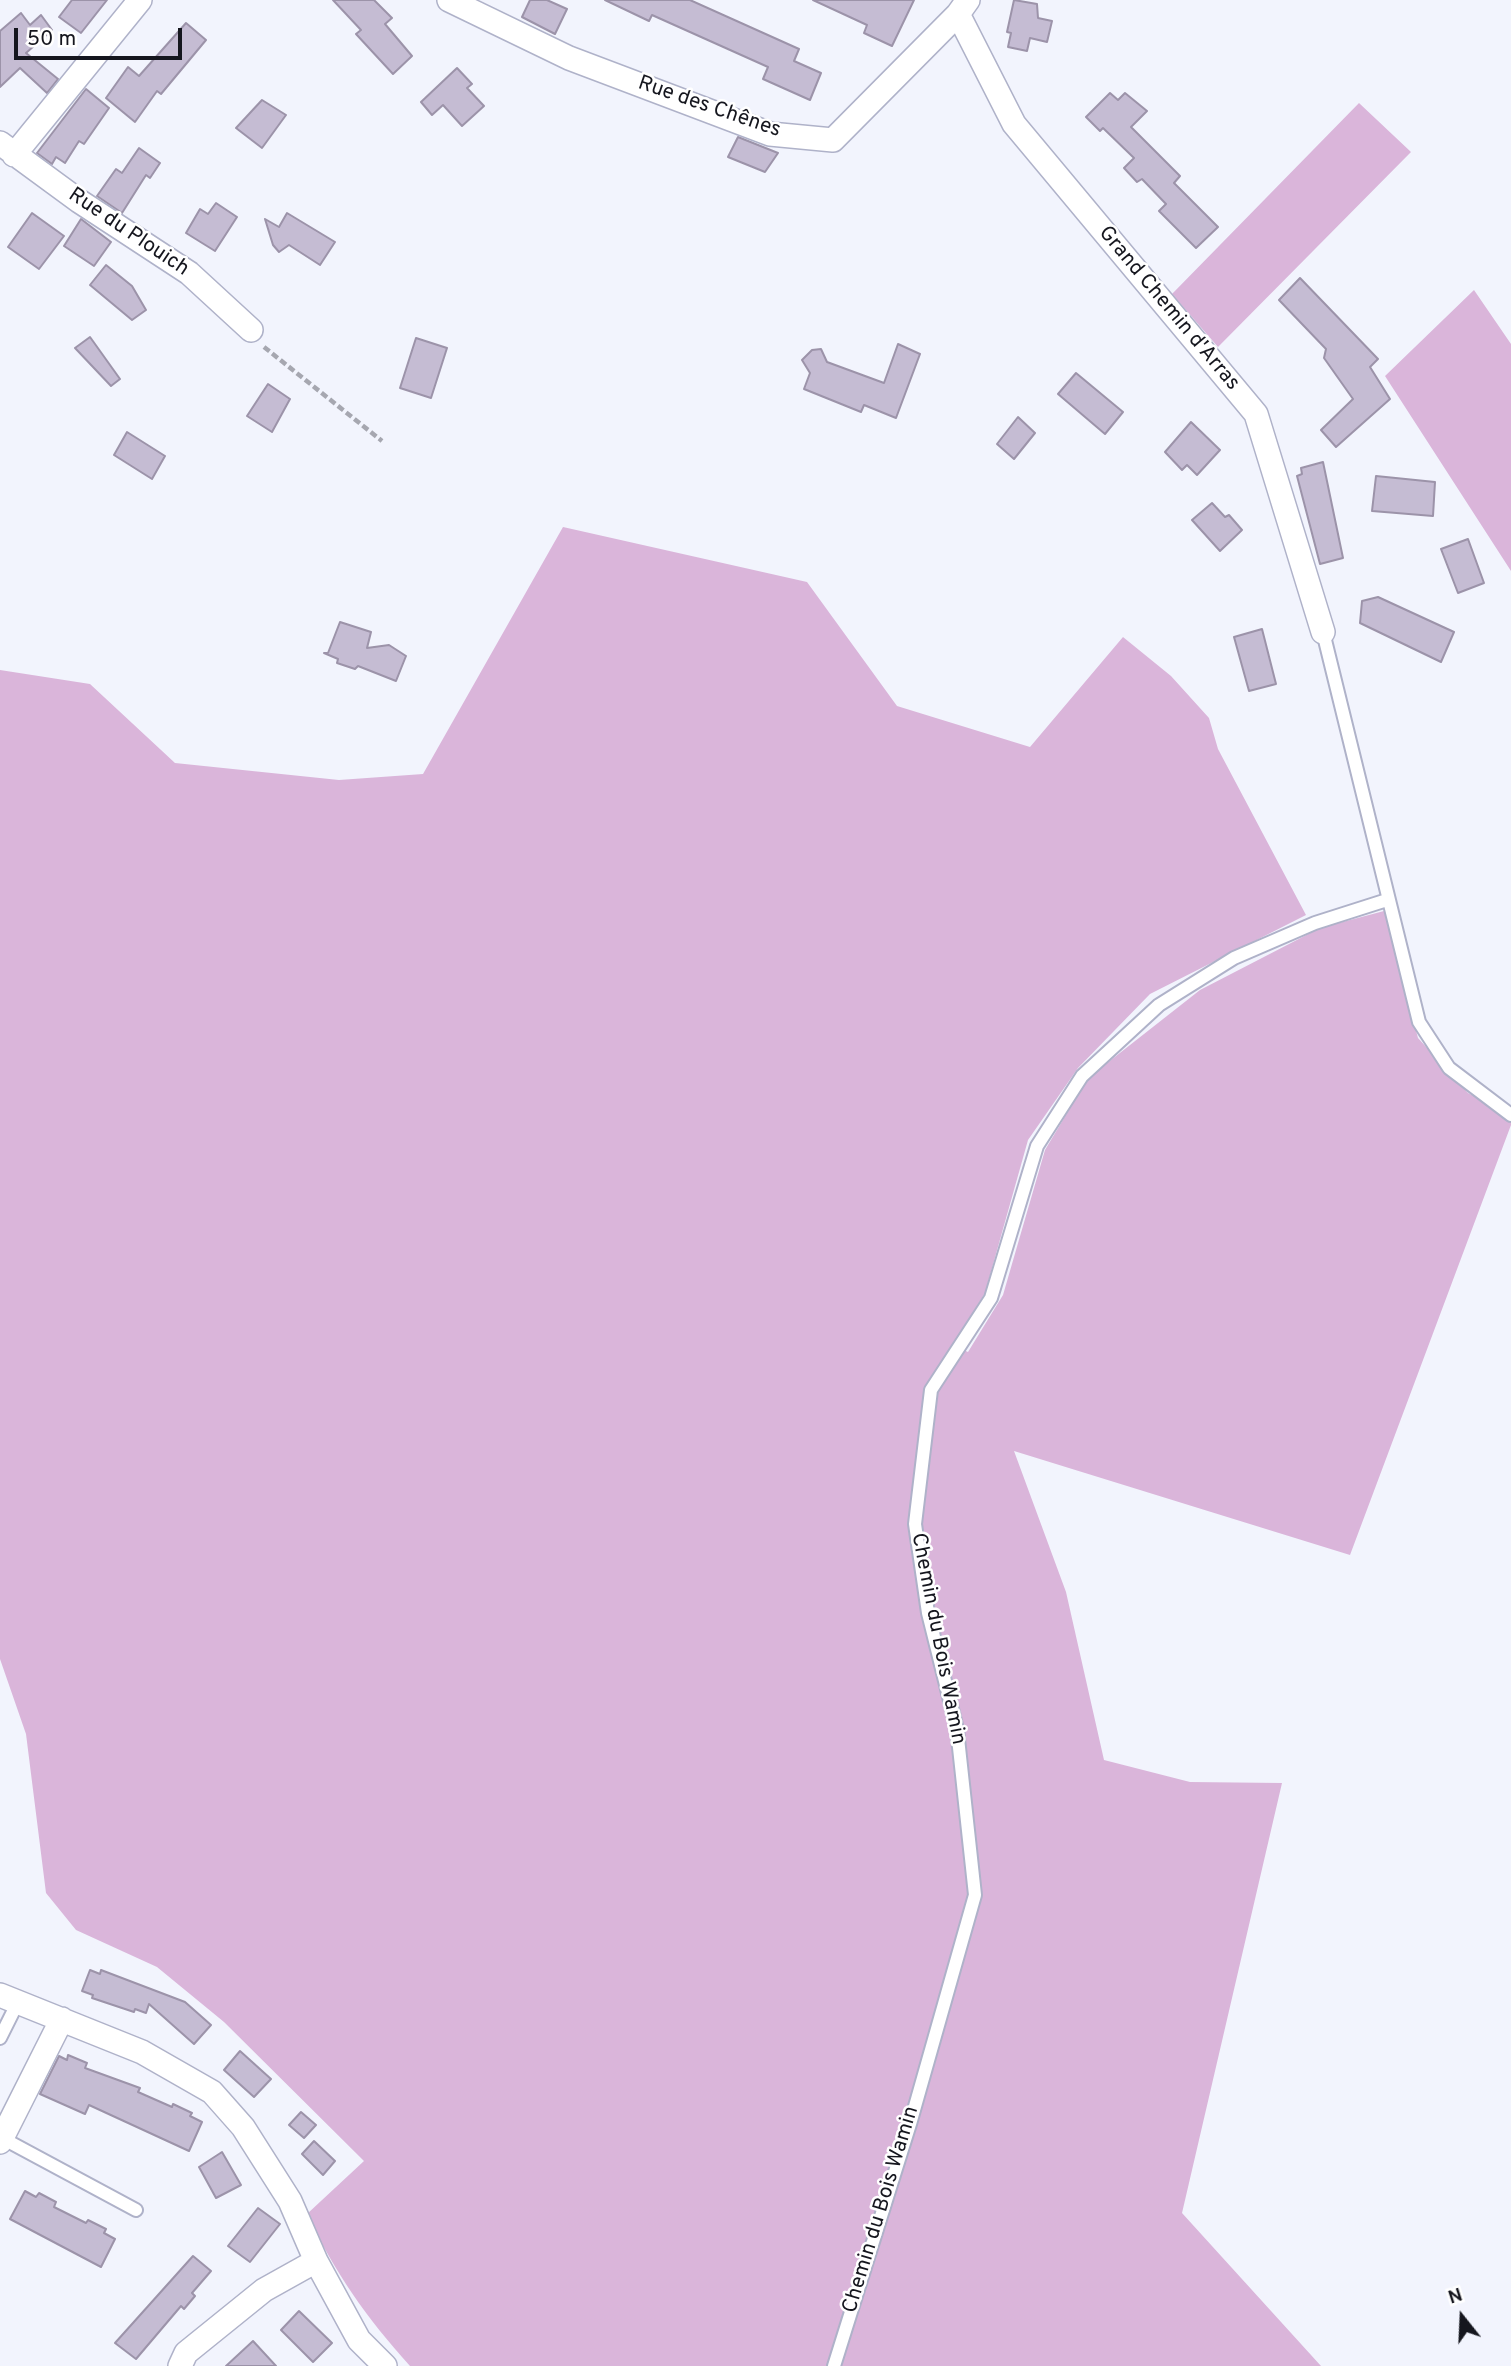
<!DOCTYPE html>
<html>
<head>
<meta charset="utf-8">
<style>
	body { margin:0 }
	#map { position:relative; width:1511px; height:2366px; overflow:hidden; background:#f2f4fd; font-family:Overpass,sans-serif }
	canvas { display:block }
	.north { position:absolute; left:1427px; top:2282px; width:70px; height:70px; -webkit-text-stroke:5px #fff; paint-order:stroke; rotate:342deg; font-size:19px; font-weight:700; line-height:28px; text-align:center; color:#15161e }
	.north::after { content:''; display:block; margin:auto; width:24px; height:32px; background:#15161e; clip-path:polygon(50% 0,100% 100%,50% 72%,0 100%) }
	.scale { position:absolute; left:14px; top:28px; width:168px; height:32px; box-sizing:border-box; border:4px solid #15161e; border-top:0; padding-left:9px; font-size:21px; line-height:24px; white-space:nowrap; color:#15161e; -webkit-text-stroke:5px #fff; paint-order:stroke }
</style>
</head>
<body>
<div id="map">
<canvas width="1511" height="2366"></canvas>
<div class="north">N</div>
<div class="scale">50 m</div>
</div>
<script>
const c = document.querySelector('canvas').getContext('2d');
c.lineJoin = 'round';
function paint(path, color) { c.fillStyle = color; c.fill(path, 'evenodd'); }
function trace(path, color, width, dash) { c.strokeStyle = color; c.lineWidth = width; c.lineCap = dash ? 'butt' : 'round'; c.setLineDash(dash || []); c.stroke(path); }
function write(font, color, halo, rows, align = 'center') {
  c.font = font + ' Overpass,sans-serif'; c.lineWidth = 5; c.setLineDash([]); c.textBaseline = 'middle'; c.strokeStyle = halo; c.fillStyle = color; for (const [text, x, y, turn = 0] of rows) {
    c.save(); c.translate(x, y); c.rotate((+turn || 0) * Math.PI / 180); c.textAlign = isNaN(turn) ? turn : align; if (halo) c.strokeText(text, 0, 0); c.fillText(text, 0, 0); c.restore();
  }
}
paint(new Path2D(`
	M1359,103l52,49 -193,195 -46,-53z
	M1474,290l37,54v227l-126,-195z
	M563,527l244,55 90,124 133,41 93,-110 48,39 38,42 9,31 88,166 -156,79 -72,74 -50,72 -43,153 -32,52 15,7 35,-57 42,-145 43,-72 112,-88 120,-62 64,-17 34,127 50,55 43,23v9l-161,430 -336,-104 52,141 38,168 86,22 92,1 -100,430 139,153h-911c-44,-49 -75,-93 -103,-152l57,-53 -140,-139 -67,-55 -81,-37 -30,-37 -20,-159 -26,-75v-989l90,14 85,79 164,17 84,-6z`), '#dab5da');
const building = new Path2D(`
	M72,0h35l-26,33 -22,-16z
	M333,0h41l18,18 -7,6 27,32 -19,18 -37,-40 5,-4z
	M530,0h17l20,9 -12,25 -33,-17z
	M605,0h85l109,49 -5,12 27,12 -11,27 -47,-21 5,-12 -116,-52 -3,6z
	M813,0h101l-22,46 -28,-13 3,-8z
	M1014,0l23,4 1,14 14,3 -5,21 -17,-4 -3,13 -19,-4 3,-14 -4,-1z
	M21,13l9,12 11,-10 11,15 -26,23 32,26 -11,14 -27,-25 -20,19v-56z
	M186,23l20,17 -45,54 -4,-3 -22,31 -29,-24 22,-31 11,9z
	M457,68l15,16 -5,4 17,18 -22,20 -19,-21 -11,10 -11,-13z
	M86,89l23,19 -25,36 -5,-3 -14,22 -9,-6 -4,7 -15,-11z
	M1110,93l8,7 7,-7 22,18 -16,16 49,49 -6,7 44,44 -22,21 -37,-37 7,-7 -24,-25 -5,3 -13,-14 10,-10 -31,-30 -3,3 -14,-14z
	M262,100l24,15 -24,33 -26,-20z
	M738,137l40,16 -13,19 -37,-15z
	M139,148l21,15 -10,15 -4,-3 -24,38 -25,-17 19,-27 6,4z
	M216,203l21,14 -22,34 -29,-18 14,-24 8,5z
	M32,213l32,23 -25,33 -31,-22z
	M287,213l48,29 -15,23 -31,-20 -10,7 -6,-7 -8,-26 14,8z
	M81,219l30,23 -17,24 -30,-20z
	M106,265l26,21 14,24 -14,10 -42,-35z
	M1300,278l78,81 -8,8 20,32 -54,48 -15,-17 32,-31 -29,-41 2,-9 -47,-49z
	M90,337l30,42 -9,7 -36,-38z
	M416,338l31,10 -16,50 -31,-10z
	M898,344l22,10 -24,64 -32,-13 -3,7 -57,-23 6,-16 -8,-13 10,-10 9,-1 6,13 57,21z
	M1076,373l47,39 -18,22 -47,-40z
	M268,384l22,15 -18,33 -25,-16z
	M1018,417l17,16 -21,26 -17,-15z
	M1191,422l29,28 -23,25 -10,-10 -5,5 -17,-18z
	M127,432l38,24 -13,23 -38,-24z
	M1323,462l20,96 -23,6 -23,-88 5,-2 -1,-6z
	M1376,476l59,6 -2,34 -61,-5z
	M1212,503l13,14 4,-2 13,15 -22,21 -28,-31z
	M1468,539l16,44 -26,10 -17,-44z
	M1378,597l76,35 -13,30 -81,-39 2,-22z
	M340,622l31,10 -4,16 22,-3 17,11 -10,25 -38,-15 -3,3 -18,-6 1,-4 -14,-6h4z
	M1262,629l14,55 -27,7 -15,-54z
	M90,1970l10,4 1,-4 84,32 26,23 -17,19 -45,-40 -3,9 -11,-4 -1,3 -42,-14 1,-3 -11,-4z
	M240,2051l31,28 -17,18 -30,-27z
	M68,2055l19,8 -2,5 55,20 -2,4 34,15 1,-3 19,9 -2,3 12,6 -13,29 -100,-46 -4,9 -45,-20 19,-38 8,4z
	M301,2112l15,13 -12,13 -15,-13z
	M314,2141l21,20 -12,14 -21,-21z
	M222,2152l19,33 -25,13 -17,-31z
	M25,2191l11,6 3,-4 17,9 -2,5 32,16 2,-3 18,9 -2,4 11,6 -14,28 -91,-48z
	M258,2208l22,16 -30,38 -22,-16z
	M193,2256l18,15 -19,22 3,3 -11,13 -3,-3 -45,53 -21,-16z
	M299,2311l33,32 -19,19 -32,-32z
	M253,2341l23,25h-50z`);
paint(building, '#c5bcd3');
trace(building, '#9c93a9', 2);
const service = new Path2D(`
	M1323,632l96,390 30,46 62,47
	M0,2038l18,-36
	M2,2138l134,72
	M834,2366l76,-242 65,-229 -18,-166 -29,-116 -13,-89 16,-134 60,-92 46,-152 45,-70 77,-71 75,-47 81,-35 72,-23`);
const minor = new Path2D(`
	M449,0l120,58 201,76 63,6 125,-126 10,-14
	M958,14l56,110 242,290 67,218
	M0,143l79,58 110,72 62,57
	M14,155l126,-155
	M0,1995l142,57 70,40 31,35 47,74 26,60 43,79 26,26
	M0,2142l62,-123
	M180,2366l6,-13 78,-63 52,-29`);
trace(service, '#afb2c9', 16);
trace(minor, '#afb2c9', 26);
trace(new Path2D(`
	M264,347l118,94`), '#a6a7b0', 4.5, [7, 3.5]);
trace(service, '#fff', 12);
trace(minor, '#fff', 23);
write('21px', '#15161e', '#fff', [
	["Rue des Chênes",709,108,19],
	["Rue du Plouich",128,233,34],
	["Grand Chemin d'Arras",1168,309,50],
	["Chemin du Bois Wamin",937,1639,79],
	["Chemin du Bois Wamin",882,2210,-73]
]);
</script>
</body>
</html>
